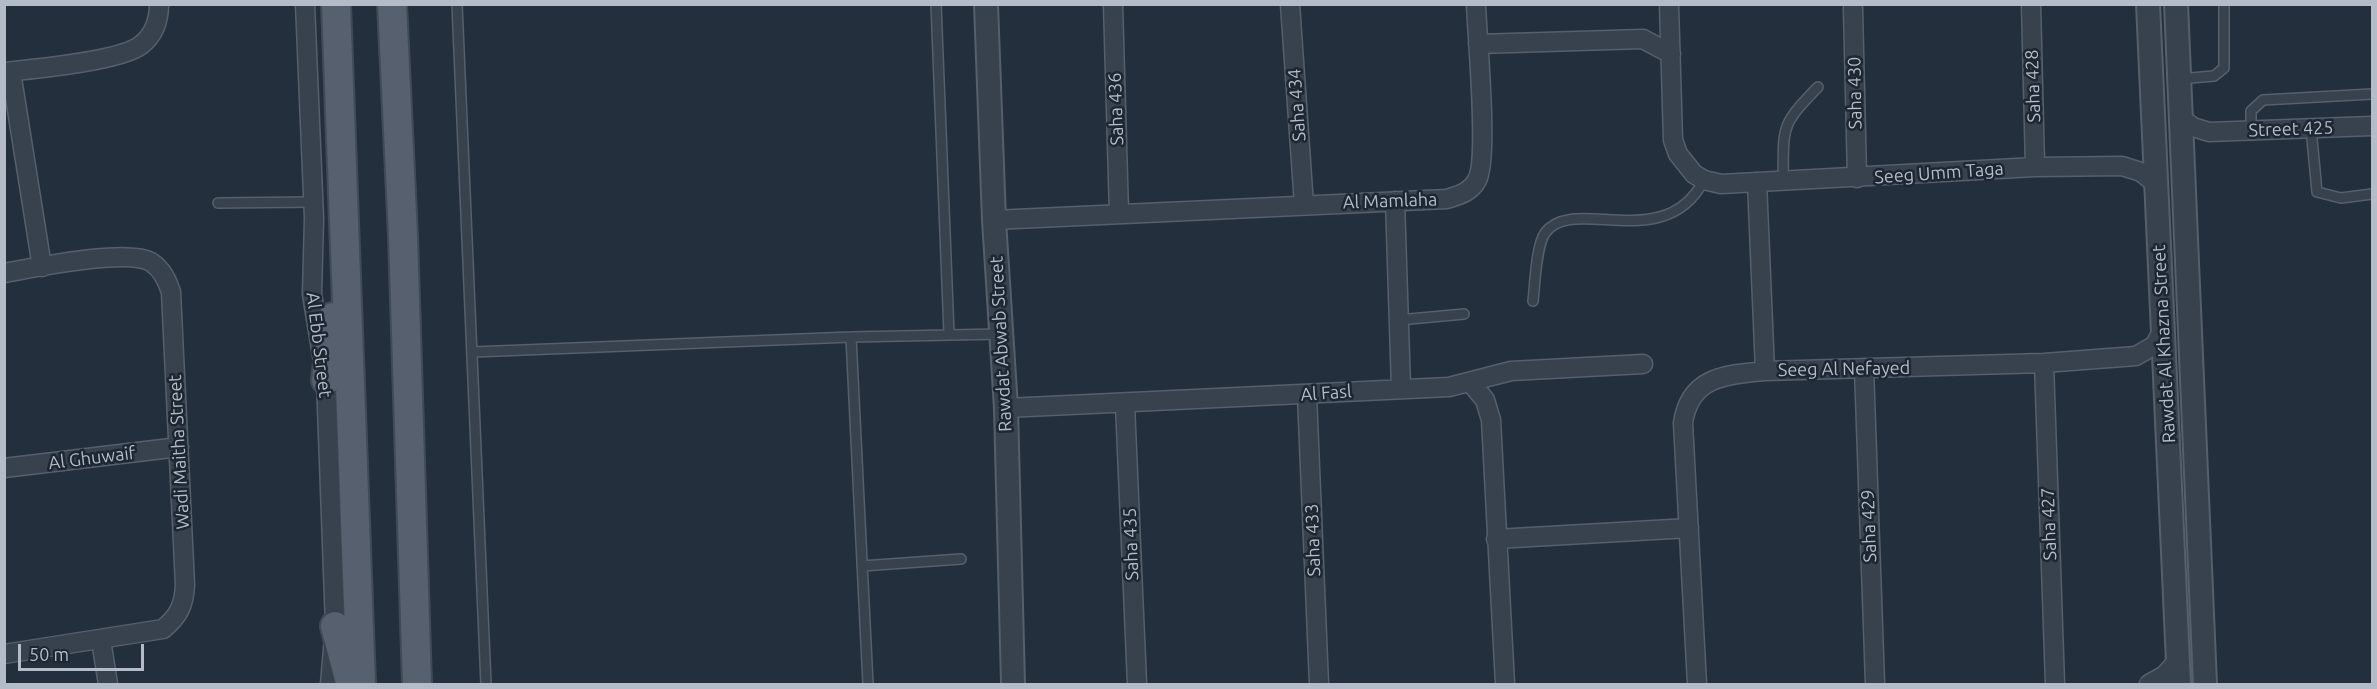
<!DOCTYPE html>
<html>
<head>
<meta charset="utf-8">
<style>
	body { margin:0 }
	#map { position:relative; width:2377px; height:689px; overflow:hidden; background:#242f3e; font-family:Ubuntu,sans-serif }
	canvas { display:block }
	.frame { position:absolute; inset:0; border:6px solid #b4bcc9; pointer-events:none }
	.scale { position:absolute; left:18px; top:644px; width:126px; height:27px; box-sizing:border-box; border:3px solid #b4bcc9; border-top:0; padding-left:8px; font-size:18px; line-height:21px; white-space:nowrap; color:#b4bcc9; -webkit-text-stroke:4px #1d2633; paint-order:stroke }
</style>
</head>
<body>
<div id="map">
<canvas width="2377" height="689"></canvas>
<div class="frame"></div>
<div class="scale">50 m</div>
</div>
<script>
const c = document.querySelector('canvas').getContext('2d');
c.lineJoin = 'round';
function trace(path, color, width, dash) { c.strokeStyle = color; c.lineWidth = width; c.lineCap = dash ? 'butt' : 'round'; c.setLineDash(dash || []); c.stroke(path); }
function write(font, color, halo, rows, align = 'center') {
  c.font = font + ' Ubuntu,sans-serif'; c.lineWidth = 5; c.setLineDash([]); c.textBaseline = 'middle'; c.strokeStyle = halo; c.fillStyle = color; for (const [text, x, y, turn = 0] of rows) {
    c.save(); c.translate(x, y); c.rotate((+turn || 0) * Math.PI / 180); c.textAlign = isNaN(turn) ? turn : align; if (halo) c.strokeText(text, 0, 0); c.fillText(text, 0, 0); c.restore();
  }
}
const service = new Path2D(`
	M457,4l29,680
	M936,4l13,330
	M2179,79l35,-3 10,-8v-64
	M2311,128l6,64 24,6 31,-4
	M2251,130v-19l12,-11 109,-6
	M1783,182c1,-56 -4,-55 35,-95
	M218,203l95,-1
	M1533,301c2,-17 3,-55 12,-68 27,-39 120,23 159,-53
	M1399,320l65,-6
	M851,337l17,347
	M473,352l378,-15 150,-3
	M862,566l99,-7`);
const minor = new Path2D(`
	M305,4l9,214 -2,76 14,86 9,246 -5,58
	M1113,4l6,209
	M1290,4l14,201
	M1669,4l4,136 5,14 16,20 10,6 17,4 314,-17 87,-1 19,6 15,12
	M2031,4l4,163
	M1853,8l4,170
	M1478,44l165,-5 28,15
	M4,72c30,-3 117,-11 137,-27 13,-10 18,-25 18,-41
	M11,72l31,195
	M2180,118l13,9 16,5 163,-6
	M1757,182l8,189
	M1395,201l6,187
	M994,220l453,-21c12,-4 24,-7 30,-19 12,-21 0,-144 -1,-176
	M4,273c30,-5 123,-25 147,-11 11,7 16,18 20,30l14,293c-1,20 -6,31 -22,44l-159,25
	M2044,363l11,321
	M1864,368l11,316
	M1471,383l14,17 6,20 14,264
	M1307,395l12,289
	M1125,404l12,280
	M1006,408l443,-21 62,-16 132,-7
	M4,468l175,-21
	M1496,539l193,-11
	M101,640l7,44
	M1697,684l-14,-261c7,-47 43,-48 82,-52l279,-8 92,-7 19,-11 8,-16
	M2149,684l16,-9 13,-15`);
const tertiary = new Path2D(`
	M986,4l8,216 12,188 7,276
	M2148,4l31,680
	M2176,4l29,680`);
const primary = new Path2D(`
	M336,4l25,680
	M392,4l11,232 14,448
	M326,380l7,-63
	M335,626l14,53`);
trace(service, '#565f6c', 12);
trace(minor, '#565f6c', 21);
trace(tertiary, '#565f6c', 26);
trace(primary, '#414a57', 32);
trace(service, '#38414e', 9);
trace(minor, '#38414e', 18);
trace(tertiary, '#38414e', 22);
trace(primary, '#56606e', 28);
write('18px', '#b4bcc9', '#1d2633', [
	["Saha 428",2033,86,-92],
	["Saha 430",1855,93,-91],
	["Saha 434",1297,105,-94],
	["Saha 436",1116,109,-92],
	["Street 425",2291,129,-2],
	["Seeg Umm Taga",1939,173,-4],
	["Al Mamlaha",1390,201,-2],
	["Rawdat Abwab Street",1001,344,-93],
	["Rawdat Al Khazna Street",2164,344,-93],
	["Al Ebb Street",319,345,83],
	["Seeg Al Nefayed",1844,369,-1],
	["Al Fasl",1326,393,-4],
	["Wadi Maitha Street",179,452,-93],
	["Al Ghuwaif",92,458,-7],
	["Saha 427",2049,524,-92],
	["Saha 429",1869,526,-92],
	["Saha 433",1313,540,-92],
	["Saha 435",1131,544,-92]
]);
</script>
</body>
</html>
